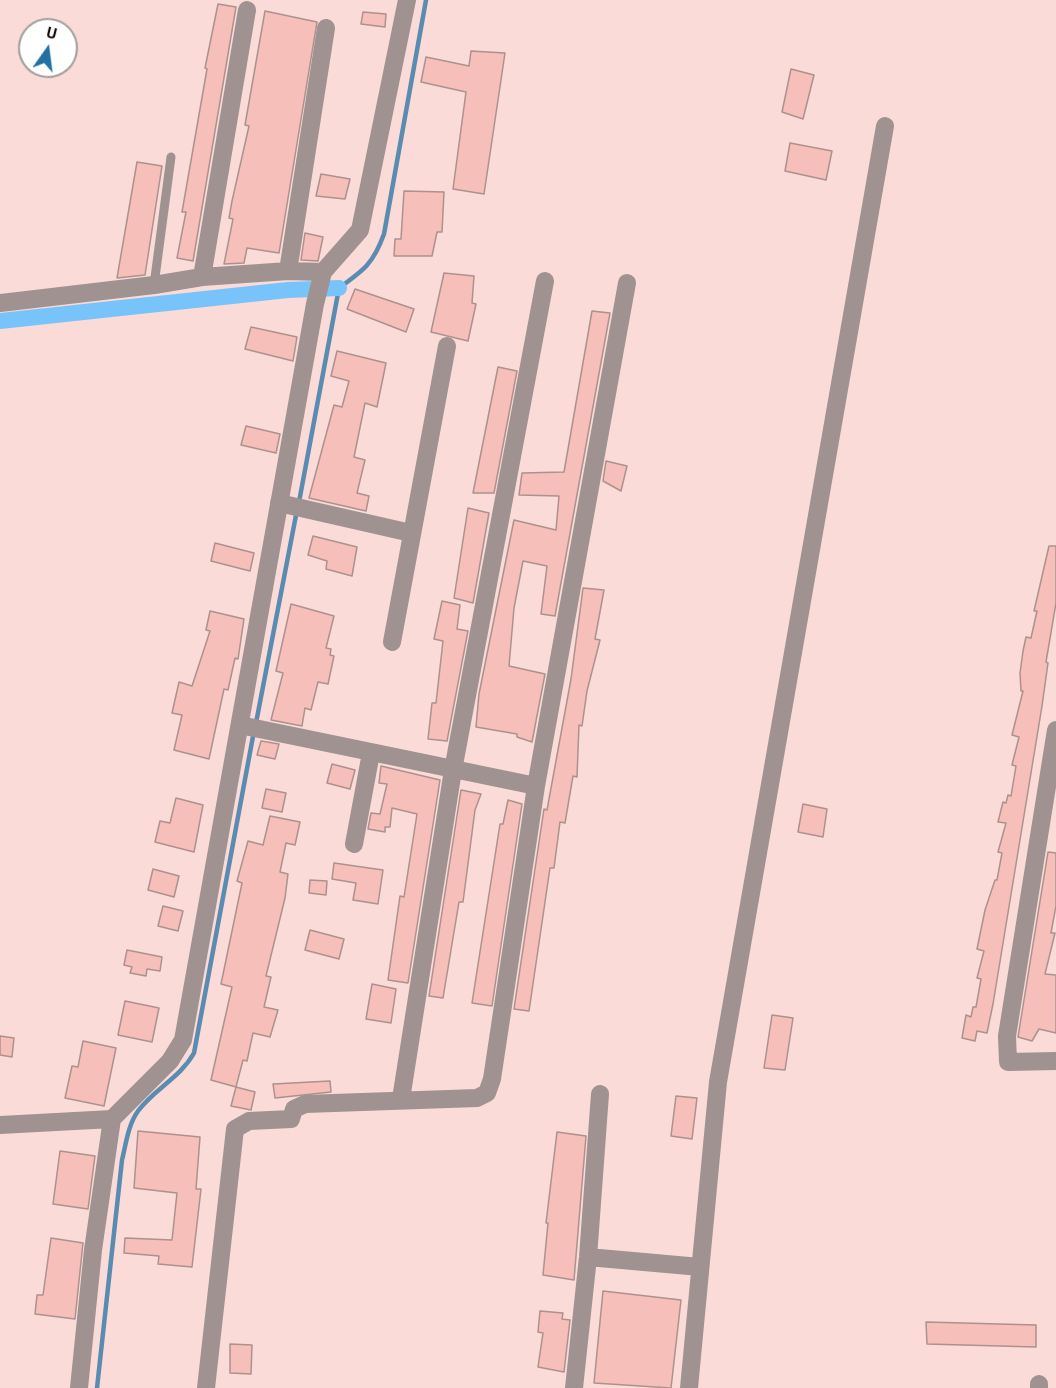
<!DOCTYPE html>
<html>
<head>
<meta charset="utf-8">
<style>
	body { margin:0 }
	#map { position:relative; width:1056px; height:1388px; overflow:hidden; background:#fadbd7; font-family:"Titillium Web",sans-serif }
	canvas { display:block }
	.north { position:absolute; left:18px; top:18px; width:60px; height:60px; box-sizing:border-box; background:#fff; border:2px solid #a19d9d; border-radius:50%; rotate:14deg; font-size:16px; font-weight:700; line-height:24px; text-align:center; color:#150b0a }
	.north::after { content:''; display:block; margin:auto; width:21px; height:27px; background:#2172a3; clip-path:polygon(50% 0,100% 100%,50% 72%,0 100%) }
</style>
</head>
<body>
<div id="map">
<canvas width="1056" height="1388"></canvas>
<div class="north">U</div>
</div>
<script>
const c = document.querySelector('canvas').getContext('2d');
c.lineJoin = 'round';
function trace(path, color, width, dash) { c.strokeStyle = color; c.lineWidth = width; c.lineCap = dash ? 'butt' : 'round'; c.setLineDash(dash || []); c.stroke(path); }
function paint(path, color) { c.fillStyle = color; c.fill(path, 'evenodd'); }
trace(new Path2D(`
	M299,502l40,-214c25,-18 34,-24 45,-54l42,-234
	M256,723l41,-213
	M97,1388l25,-228c4,-16 6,-35 16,-49 16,-22 42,-33 56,-58l60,-322`), '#5a8cb2', 4.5);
trace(new Path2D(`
	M0,321l288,-31 51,-2`), '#78c4fa', 16);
const building = new Path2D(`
	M218,4l18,3 -43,254 -16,-3 9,-46h-4l25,-143 -2,-1z
	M265,11l52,11 -38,231 -32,-5 -3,15 -20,1 9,-45 -4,-1 3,-17 17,-75 -4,-1z
	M363,12l23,2 -1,13 -24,-3z
	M471,51l34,2 -21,141 -31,-5 13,-97 -45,-10 5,-25 43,9z
	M791,69l23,6 -11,44 -21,-7z
	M790,143l42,8 -6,29 -41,-9z
	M137,162l25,4 -17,109 -28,3z
	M321,174l29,5 -5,20 -29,-3z
	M404,191l40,1 -2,40h-5l-5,24h-38l1,-17h6z
	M305,233l18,4 -5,24 -17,-1z
	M444,273l30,3 -2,27 4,1 -8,37 -37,-9z
	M355,289l59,20 -8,23 -59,-23z
	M592,311l18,2 -55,303 -14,-2 6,-48 -24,-5 -9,47 -5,58 36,8 -13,68 -15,-5v-3l-41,-7 3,-33 35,-174 42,10 3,-34 -40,-1 3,-22 42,-1z
	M251,327l46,10 -4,24 -48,-12z
	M337,351l49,12 -9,44 -12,-4 -11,54 11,3 -8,33 12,3 -3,15 -57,-13 25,-93 8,2 7,-26 -18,-5z
	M498,367l19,4 -23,122h-21z
	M246,426l34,8 -4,19 -35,-8z
	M606,461l21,5 -6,25 -18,-10z
	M468,508l21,5 -16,90 -19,-5z
	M313,536l44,11 -5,29 -26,-7 1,-8 -19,-6z
	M215,543l39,10 -4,18 -39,-10z
	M1049,546h7v57l-10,59 2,1 -6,43 -49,298 -6,29 -10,-2 -2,10 -13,-3 4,-23 5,2 2,-10h3l5,-28 -4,-1 7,-27 -7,-2 8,-39 10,-30h2l5,-27 -4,-1 8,-29 -8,-1 5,-20 3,1 2,-8 3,1 5,-30 -4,-1 7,-28 -7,-2 11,-44h-2l-1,-18 3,-22 3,-14 5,1 6,-27h-3z
	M583,588l21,2 -9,49 5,1 -13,51 -5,35 -3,-1 -2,52 -4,-1 -8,47 -5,-1 -6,46h-4l-21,143 -15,-2 30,-200 3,1 24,-131z
	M442,601l18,4 -3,24 11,2 -21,110 -19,-2 4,-36h4l7,-62 -9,-2z
	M291,604l43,12 -8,32 5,1 -1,6 4,1 -6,28 -10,-2 -7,28 -6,-2 -3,18 -31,-6 12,-47 -7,-2z
	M210,611l34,8 -6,40 -3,-1 -7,32 -4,-1 -15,70 -35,-9 8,-35 -10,-2 7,-31 13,4 18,-55 -4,-1z
	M261,741l18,3 -4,15 -18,-4z
	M332,764l23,6 -5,19 -23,-6z
	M381,766l59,14 -32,203 -20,-3 12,-84 4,1 13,-83 -25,-6 -2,19h-5v5l-17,-3 3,-16 9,1 7,-30 -8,-1z
	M266,789l20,4 -4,19 -20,-4z
	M461,790l20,4 -6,16 -12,92h-4l-16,96 -14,-2z
	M176,798l27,7 -9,47 -39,-10 5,-21 10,2z
	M508,800l14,4 -30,202 -20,-3 28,-179h3z
	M803,804l24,5 -4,28 -25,-5z
	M270,816l30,6 -5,23 -9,-2 -6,29 8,2 -3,24 -19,78 5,1 -7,30 14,3 -8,27 -17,-4 -6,28 -4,-1 -7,27 -25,-7 21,-93 -11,-3 21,-101 -5,-2 11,-40 15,4z
	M1048,852l8,1v53l-5,27h4l-10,41 11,1v58l-17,-4 -7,12 -14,-4z
	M334,863l49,7 -5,34 -25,-4 3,-17 -24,-4z
	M153,869l26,7 -5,21 -26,-7z
	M310,880l17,1 -1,14 -17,-2z
	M163,906l20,5 -5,20 -20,-5z
	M310,930l34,9 -5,20 -34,-9z
	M127,950l35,7 -2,14 -13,-2 -1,7 -16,-3 2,-6 -8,-2z
	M372,984l24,5 -5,34 -25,-4z
	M125,1001l34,7 -7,34 -34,-7z
	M772,1015l21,3 -8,52 -21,-2z
	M0,1036l14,2 -2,19 -12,-2z
	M83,1041l33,7 -12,58 -39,-8 7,-32 6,1z
	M330,1081l1,11 -56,6 -2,-14z
	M236,1087l19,5 -4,18 -20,-4z
	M676,1096l21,2 -5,41 -21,-3z
	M138,1131l62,6 -4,52h5l-9,78 -34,-3 1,-8 -35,-3 1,-15 47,2 5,-47 -43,-5z
	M557,1132l29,4 -12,144 -31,-5 5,-52h-2z
	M60,1151l35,5 -7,53 -35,-5z
	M51,1238l32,5 -8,76 -40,-5 2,-19h6z
	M603,1291l78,9 -10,88 -77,-5z
	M540,1311l23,2 -1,6 8,1 -6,52 -26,-5 5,-34 -5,-1z
	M926,1322l110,3v22l-109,-3z
	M230,1344l22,1 -1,29 -21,-1z`);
paint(building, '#f7bfb9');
trace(building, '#ad918e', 1.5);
trace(new Path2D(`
	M154,285l17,-128`), '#9f9290', 9);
trace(new Path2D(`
	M288,271l38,-243
	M202,277l45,-267
	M0,303l154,-18 48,-8 86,-6 35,1
	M279,503l132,30
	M392,642l55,-296
	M240,725l296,61
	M1056,730l-49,306 1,26 48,-1
	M354,844l17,-91
	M401,1099l52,-329 92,-489
	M0,1125l112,-6
	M588,1257l112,10
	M79,1388l14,-138 19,-131 58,-58 13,-21 132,-736 8,-32 37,-42 47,-230
	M206,1388l29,-259 14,-8 42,-2 3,-10 11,-5 172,-6 10,-5 5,-14 44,-293 91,-503
	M574,1388l14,-131 12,-163
	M689,1388l29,-306 167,-956
	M1039,1388v-4`), '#9f9290', 18);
</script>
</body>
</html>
